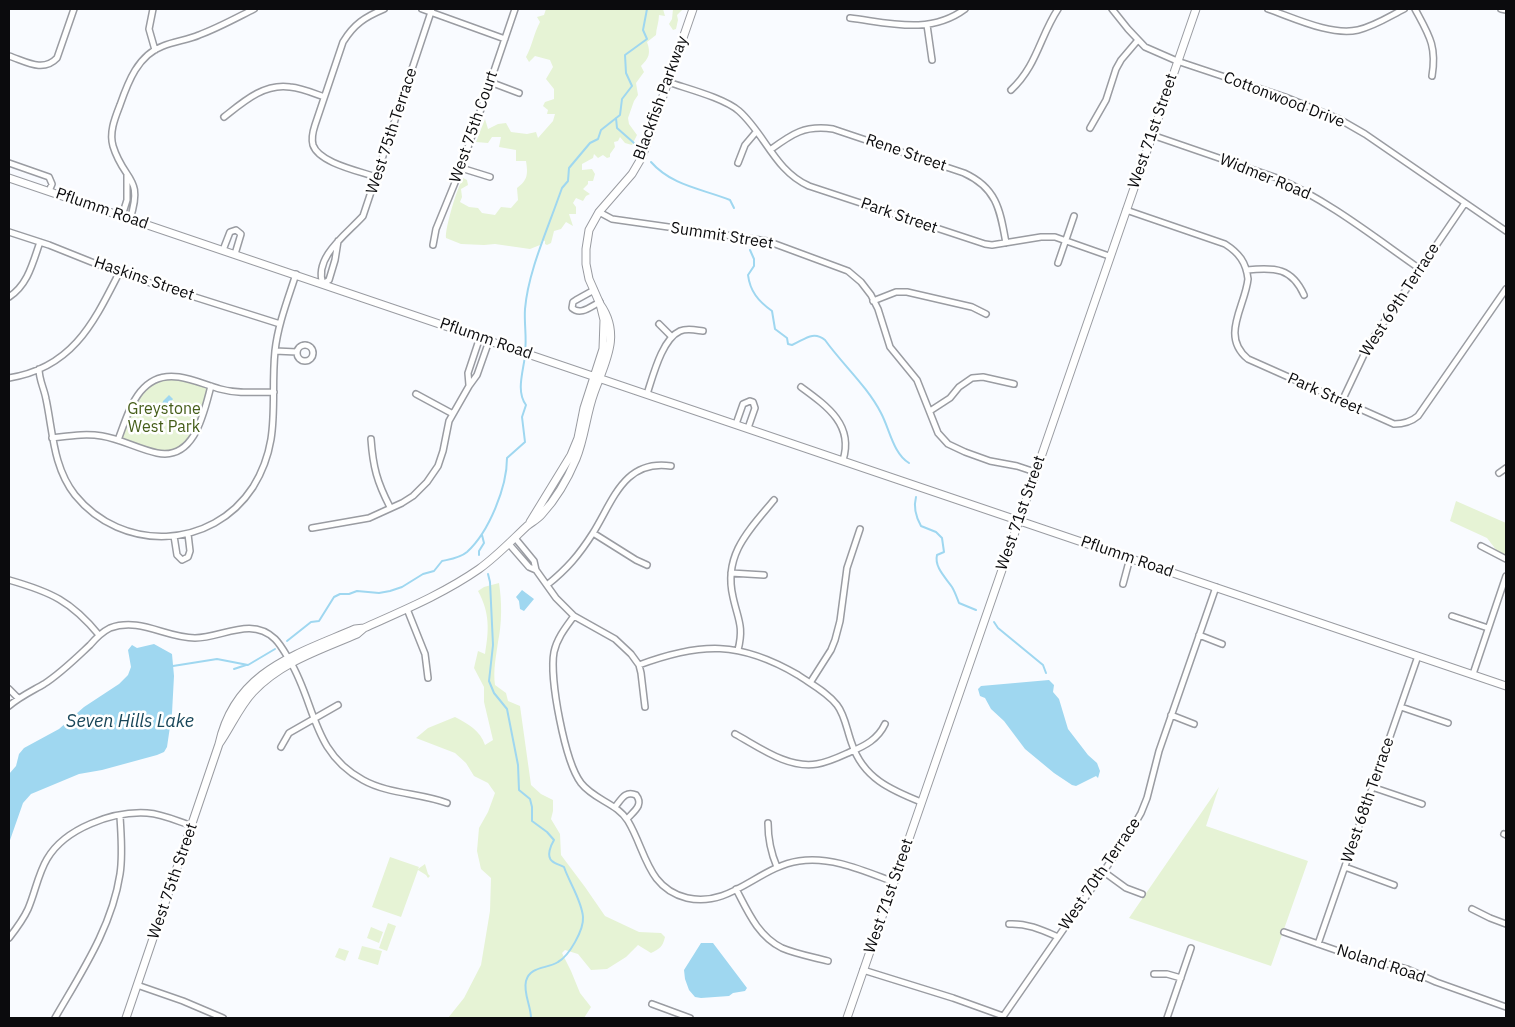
<!DOCTYPE html>
<html>
<head>
<meta charset="utf-8">
<style>
	body { margin:0 }
	#map { position:relative; width:1515px; height:1027px; overflow:hidden; background:#f9fbff; font-family:"IBM Plex Sans",sans-serif }
	canvas { display:block }
	.frame { position:absolute; inset:0; border:10px solid #0b0b0d; pointer-events:none }
</style>
</head>
<body>
<div id="map">
<canvas width="1515" height="1027"></canvas>
<div class="frame"></div>
</div>
<script>
const c = document.querySelector('canvas').getContext('2d');
c.lineJoin = 'round';
function paint(path, color) { c.fillStyle = color; c.fill(path, 'evenodd'); }
function trace(path, color, width, dash) { c.strokeStyle = color; c.lineWidth = width; c.lineCap = dash ? 'butt' : 'round'; c.setLineDash(dash || []); c.stroke(path); }
function write(font, color, halo, rows, align = 'center') {
  c.font = font + ' "IBM Plex Sans",sans-serif'; c.lineWidth = 5; c.setLineDash([]); c.textBaseline = 'middle'; c.strokeStyle = halo; c.fillStyle = color; for (const [text, x, y, turn = 0] of rows) {
    c.save(); c.translate(x, y); c.rotate((+turn || 0) * Math.PI / 180); c.textAlign = isNaN(turn) ? turn : align; if (halo) c.strokeText(text, 0, 0); c.fillText(text, 0, 0); c.restore();
  }
}
paint(new Path2D(`
	M546,9h117l2,7 -6,-1c0,7 -3,14 -3,20l-9,7c4,11 2,16 -6,24l3,6 -8,11 2,12 -4,6 -6,17 1,6 8,11 -5,10 -7,-2 -5,-6 -2,4 -4,1 1,5 -5,7v3l-3,1 -4,-3 -5,3 -4,-4 -1,4 -11,6v6l10,-1 3,5 -2,7h-5v3l-5,5 7,5 -4,2 -3,5 -7,-3 -3,5 3,4v7h-7l4,12 -7,-4 -5,7 -7,2 -3,12 -4,2 -2,-1v-3l-3,-1 -2,5 -10,4 -35,-5 -11,1 -23,-1 -15,-6c-1,-10 11,-50 17,-60l4,2 1,5 -7,4 1,8 -2,5 9,5 9,1 4,5 13,2 6,-8 10,1 7,-8 -1,-12c11,-8 11,-14 9,-27h-10v-11l-17,-3 2,-10h-9l-4,6 -12,-1 9,-23 3,10 10,-5 8,-1 5,9 16,2 9,-2 2,6 15,-17 2,-7h-8l1,-4 -5,-4 2,-4 9,-3v-10l-8,-10 7,-12 -3,-7 -15,-4 -6,6 -3,-5c6,-11 8,-24 14,-35l-3,-5 7,-2z
	M673,9h10l-6,6 1,5 -2,9 -3,1 -4,-6 3,-5z
	M173,376l38,10c-7,21 -18,71 -48,67 -13,-1 -31,-9 -45,-13l14,-38 15,-17z
	M1456,501l50,22v33l-9,-5 -10,-13 -37,-17z
	M499,583c3,19 3,40 -1,59 -2,15 -5,28 -3,43l11,8 2,8 12,5 11,79 10,9 12,6v11l-2,8 9,15 1,21 24,32 20,29 34,16 22,1 4,4c-2,9 -5,12 -14,16l-13,-8 -12,12 -19,12 -16,1 -13,-16 -13,-4 -3,3 9,18 9,22 11,14 -7,11h-136l16,-20 17,-33 9,-54 1,-33 -10,-9 -4,-18 2,-23 9,-16 7,-19 -7,-10 -14,-7 -8,-13 -11,-10 -39,-15 12,-10 27,-11c13,7 25,13 30,28l8,-5 -9,-38v-15l-10,-19 4,-17 7,3c4,-24 5,-41 -7,-63l6,-4z
	M1219,787l-13,39 102,35 -37,105 -142,-48z
	M390,857l29,10 -1,2 7,-5 3,10 2,2 -2,2 -2,-3 -8,-5 -17,47 -29,-10z
	M388,923l8,3 -9,25 -8,-3z
	M371,927l12,5 -4,11 -12,-5z
	M362,946l20,5 -4,14 -20,-6z
	M339,948l10,3 -4,10 -10,-4z`), '#e6f3d5');
paint(new Path2D(`
	M169,395l4,4 -3,4 -1,10 -8,-3 2,-9z
	M522,590l12,9 -10,12 -4,-2 -1,-8 -3,-4z
	M154,644l18,10 2,22 -2,37 -5,34 -3,5 -7,3 -55,15 -23,4 -48,20 -8,9 -14,40v-69l7,-8 3,-12 5,-6 35,-19 25,-22 35,-23 9,-9 3,-8 -3,-17 4,-5 5,3z
	M1049,680l5,5 -1,7 6,7 9,30 20,26 9,8 3,8 -2,7 -2,-2 -20,10 -4,-1 -18,-12 -29,-24 -21,-28 -13,-12 -6,-11 -5,-2 -2,-7 3,-3z
	M701,943h12l34,45 -2,3 -12,2 -4,3 -28,2 -6,-1 -6,-7 -4,-11 -1,-9z`), '#9fd7f0');
trace(new Path2D(`
	M616,118l1,10 17,15
	M651,162c21,24 52,27 79,38l4,8
	M750,250l4,9v7l-6,9c2,16 10,26 24,36l3,18 12,9 1,6 4,1c12,-5 21,-15 33,-5 18,25 42,46 56,73 9,17 12,40 28,50
	M525,352c2,-14 -1,-28 0,-43 3,-36 21,-76 33,-110l4,-11 6,-7 1,-13 21,-25 8,-4 3,-9 19,-15 2,-16 10,-13 -6,-13 -1,-18 22,-16 -4,-9 4,-21
	M916,497c-3,11 0,20 5,29l15,6 6,6 2,14 -7,3c-3,12 9,23 15,32 3,5 5,11 7,16l17,7
	M479,555v-4l5,-8 -2,-8
	M488,574l2,8 3,63 -4,36 5,12 13,16 11,56 1,25 11,9 2,8v14l15,11 7,8c-3,5 -8,16 -2,21 3,3 9,4 12,6 5,15 18,34 19,50 1,13 -14,39 -25,45 -11,7 -28,4 -32,19 -3,12 5,25 5,37
	M994,622l4,6 45,37 3,8
	M287,641l24,-19 8,-1 15,-24 6,-3h9l8,-3 22,2 11,-2 12,-4 21,-13 11,-3 8,-10c9,-2 18,-3 25,-9 22,-20 40,-65 40,-94l18,-16 -3,-25 4,-12c-10,-13 -3,-33 -1,-49
	M173,666l44,-7 31,6 27,-16
	M234,669l12,-4`), '#9fd7f0', 2);
const street = new Path2D(`
	M153,9l-4,20 6,21
	M422,9l83,30
	M1112,9l16,20 17,18 32,14 108,36 54,22 26,15 141,97
	M1268,9c26,9 63,27 90,21 17,-4 32,-14 46,-21
	M1415,9c14,26 22,37 17,67
	M1501,9l5,1
	M850,18c40,5 80,17 115,-9
	M927,25l5,35
	M9,56c16,5 34,17 48,2l17,-49
	M490,82l29,11
	M668,82c20,7 56,16 71,29 26,23 36,60 70,75l176,58 7,1 49,-8h14l54,19
	M1011,90c26,-24 29,-54 47,-81
	M224,117c19,-15 40,-34 66,-30 12,1 23,6 34,10
	M1090,128l16,-28 10,-31 5,-9 17,-20
	M1152,135l125,43c52,23 97,59 143,91
	M770,150c22,-16 34,-25 63,-21l131,44c33,15 36,37 42,70
	M9,163l40,14 3,7 -3,7
	M738,163l7,-18 11,-13
	M461,168l29,9
	M376,177c-17,-6 -57,-14 -63,-32 -2,-7 0,-14 2,-20l28,-83c11,-18 22,-25 41,-33
	M1126,210l99,34c14,9 21,18 23,35 -3,28 -28,57 0,80l146,65c10,0 17,-2 24,-8l88,-127
	M599,212l13,7 155,22 81,30 13,11 10,13 7,14 12,38 27,33 21,53 10,11 17,8 25,9 27,5 18,6
	M122,216l5,-16v-25
	M130,219c14,-43 -6,-37 -17,-73 -4,-14 2,-28 7,-41 8,-23 18,-50 43,-59 12,-5 25,-6 36,-11 19,-7 37,-17 55,-26
	M9,232l40,13 70,28 161,51
	M338,241l-3,19 -6,20 -6,4c-10,-27 25,-51 40,-68l69,-207
	M433,245l3,-16 25,-61 54,-159
	M223,250l7,-18 6,-2 5,4 -6,20
	M1058,263l16,-47
	M1247,270c28,-3 45,-2 57,25
	M594,290l-18,10 -3,2 -1,6c9,8 19,-2 28,-6
	M9,297c19,-12 24,-35 31,-55
	M873,301l23,-9h11l65,15 14,7
	M659,324l13,13
	M297 353a8 8 0 1 1 16 0a8 8 0 1 1-16 0Z
	M275,351l22,1
	M39,369c0,11 5,19 7,30 7,33 7,68 29,96 47,58 137,55 178,-8 29,-47 17,-86 22,-136 3,-27 13,-52 21,-77
	M9,378c63,-10 84,-54 110,-105
	M469,385l-1,-12 12,-36
	M801,387c26,19 53,38 42,73
	M416,394l37,20
	M647,394c6,-18 15,-55 33,-63 7,-3 15,-1 23,0
	M1342,401l27,-57 96,-141
	M930,411l20,-13 9,-11 13,-9 11,-1 31,7
	M736,424l7,-20 7,-3 3,1 2,6 -7,20
	M52,438c17,-2 33,-5 50,-2 19,3 36,13 55,17 38,8 47,-41 54,-67
	M371,439c2,28 6,43 19,68
	M118,440c11,-29 21,-69 61,-63 14,2 27,8 41,12 18,5 36,3 54,3
	M1499,473l7,-5
	M312,528l57,-10 33,-15 11,-7 14,-14 11,-16 5,-15 6,-30 20,-35 8,-11 12,-34
	M593,533l43,27 11,5
	M174,536l3,19 5,5 6,-3 2,-6 -2,-17
	M515,538l19,23 2,9
	M509,544l20,23 7,3 20,28 18,18 41,23 16,15 8,11 2,8 4,34
	M1481,546l25,13
	M731,573l33,2
	M9,580c42,12 62,21 90,55
	M1123,584l7,-26
	M547,585c20,-16 32,-30 46,-52 20,-32 31,-74 78,-67
	M407,609l18,45 3,24
	M574,616c-8,11 -17,22 -20,36 -5,26 11,110 27,131 13,17 36,20 47,38 18,30 19,67 59,77 44,10 71,-31 112,-37 33,-5 65,10 95,21
	M1452,616l36,12
	M1199,635l23,9
	M738,650c6,-24 0,-30 -5,-53 -10,-42 16,-67 41,-97
	M639,665c62,-23 101,-24 159,10 13,9 29,17 39,30 8,10 10,26 15,39 11,34 39,46 69,58
	M1473,674l33,-98
	M810,683l21,-33 4,-10 5,-19 7,-53 13,-39
	M9,689l9,9
	M9,706c10,-9 23,-15 35,-22 17,-11 31,-25 46,-39 6,-7 12,-13 20,-17 30,-11 56,10 85,10 27,0 56,-22 80,1 6,6 10,14 15,22 26,44 22,91 73,119 25,14 57,13 84,23
	M1401,707l47,16
	M1171,715l23,9
	M735,734c24,13 53,35 82,30 12,-2 22,-7 33,-12 15,-6 28,-13 35,-28
	M281,747l8,-14 49,-28
	M1372,787l50,17
	M615,807c6,-7 10,-17 21,-12 8,10 -2,16 -9,24
	M768,823c0,16 3,30 9,44
	M1504,834l2,1
	M1345,867l49,18
	M1104,872l22,16 16,6
	M736,889c12,23 22,47 46,59 14,6 31,9 46,13
	M1472,909l18,9 16,6
	M1009,924c18,-1 33,6 49,13
	M1284,932l83,29 26,4 14,4 29,13 70,25
	M9,938c7,-9 14,-18 19,-29 7,-16 10,-35 19,-50 18,-31 66,-48 100,-46 16,1 30,8 45,13
	M1318,944l100,-288
	M863,970l90,28 50,18
	M1154,974h13l14,4
	M137,985l46,16 40,17
	M652,1004l38,14
	M55,1018c26,-45 57,-91 65,-144 3,-19 1,-39 0,-58
	M1002,1018l124,-179 15,-26 6,-15 12,-47 57,-164
	M1167,1018l24,-70`);
const secondary = new Path2D(`
	M9,178l1497,508
	M530,522l41,-67 7,-17 6,-30 19,-59 1,-29 -4,-16 -11,-25 -3,-15v-15l3,-19 10,-18 33,-38 10,-17 51,-148
	M219,744c12,-17 20,-37 34,-52 28,-30 67,-42 104,-58l7,-6c40,-18 79,-34 115,-59 18,-13 32,-28 48,-43 5,-4 11,-7 15,-12 14,-15 26,-36 34,-55 9,-22 10,-44 18,-66 11,-31 28,-58 6,-89
	M126,1018l93,-274c16,-73 76,-89 136,-115l9,-1
	M847,1018l349,-1009`);
trace(street, '#9a9ca2', 8);
trace(secondary, '#9a9ca2', 9);
trace(street, '#fff', 5);
trace(secondary, '#fff', 7);
write('16px', '#0b0b0d', '#fff', [
	["Blackfish Parkway",661,98,-70],
	["Cottonwood Drive",1284,100,21],
	["West 75th Court",474,127,-71],
	["West 75th Terrace",392,131,-72],
	["West 71st Street",1153,131,-71],
	["Rene Street",906,153,19],
	["Widmer Road",1265,177,22],
	["Pflumm Road",102,209,19],
	["Park Street",899,216,19],
	["Summit Street",722,236,9],
	["Haskins Street",144,279,19],
	["West 69th Terrace",1400,300,-57],
	["Pflumm Road",486,339,19],
	["Park Street",1325,394,24],
	["West 71st Street",1021,513,-71],
	["Pflumm Road",1127,557,19],
	["West 68th Terrace",1368,800,-71],
	["West 70th Terrace",1100,874,-56],
	["West 75th Street",173,881,-71],
	["West 71st Street",889,896,-71],
	["Noland Road",1381,964,18]
]);
write('16px', '#465e1a', '#fff', [
	["Greystone",164,409],
	["West Park",164,427]
]);
write('italic 18px', '#184659', '#fff', [
	["Seven Hills Lake",130,722]
]);
</script>
</body>
</html>
